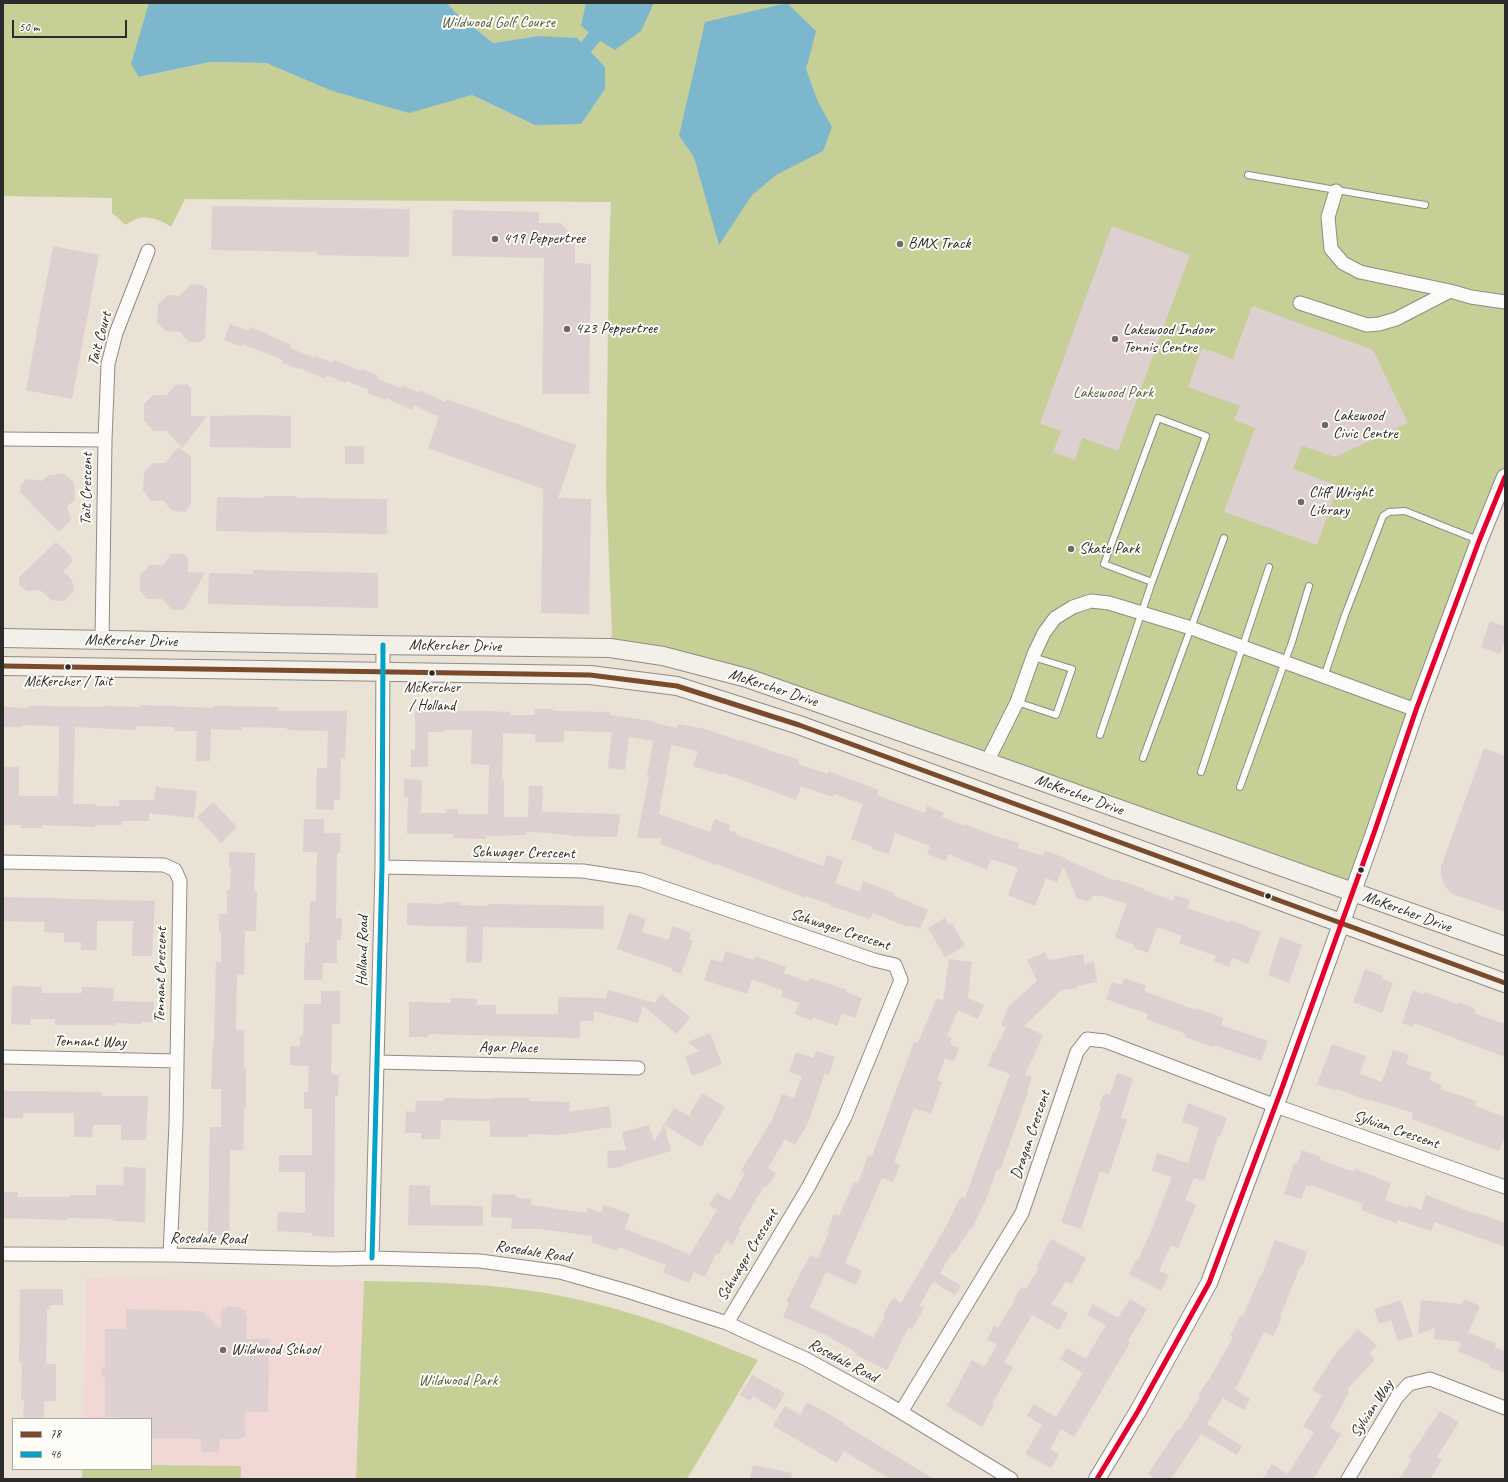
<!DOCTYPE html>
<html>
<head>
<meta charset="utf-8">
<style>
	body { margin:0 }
	#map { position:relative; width:1508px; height:1482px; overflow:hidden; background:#eae2d4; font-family:Caveat,sans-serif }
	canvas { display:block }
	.frame { position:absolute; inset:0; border:4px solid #2b2b2b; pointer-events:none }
	.legend { position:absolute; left:12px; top:1418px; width:140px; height:52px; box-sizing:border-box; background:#fdfcf7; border:1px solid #a9a8a5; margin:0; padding:5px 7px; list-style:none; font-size:12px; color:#2b2b2b }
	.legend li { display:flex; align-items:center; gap:8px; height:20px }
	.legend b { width:20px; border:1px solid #a9a8a5 }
	.scale { position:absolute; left:12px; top:20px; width:115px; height:18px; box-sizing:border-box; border:2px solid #2b2b2b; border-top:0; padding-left:5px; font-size:12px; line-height:14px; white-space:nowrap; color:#2b2b2b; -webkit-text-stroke:3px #fdfcf7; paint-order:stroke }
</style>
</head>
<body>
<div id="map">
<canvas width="1508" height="1482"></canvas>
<div class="frame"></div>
<ul class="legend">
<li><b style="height:5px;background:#7a4b2a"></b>78</li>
<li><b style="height:5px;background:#02a3c6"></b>46</li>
</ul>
<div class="scale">50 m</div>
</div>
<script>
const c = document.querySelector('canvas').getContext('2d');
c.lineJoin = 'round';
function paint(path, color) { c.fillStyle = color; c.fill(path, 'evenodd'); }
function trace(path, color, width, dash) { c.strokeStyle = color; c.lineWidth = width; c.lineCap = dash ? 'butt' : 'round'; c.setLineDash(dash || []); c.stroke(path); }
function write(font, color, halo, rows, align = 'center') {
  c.font = font + ' Caveat,sans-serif'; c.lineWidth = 4; c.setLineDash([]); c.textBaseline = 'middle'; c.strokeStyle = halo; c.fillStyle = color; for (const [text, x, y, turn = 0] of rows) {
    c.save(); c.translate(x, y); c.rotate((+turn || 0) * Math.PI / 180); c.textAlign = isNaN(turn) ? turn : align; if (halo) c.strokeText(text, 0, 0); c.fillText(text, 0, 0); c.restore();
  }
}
paint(new Path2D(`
	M87,1278l277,3 -8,198h-115v-13l-90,-1v-46h-68z`), '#f1d8d5');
paint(new Path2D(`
	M3,3h146l-9,74 70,-15 56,1 66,28 77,21 63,-17 59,28 74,-56 -14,-15 9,-11 7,5 -18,-14 -8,10 -43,-6 -45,7 -38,-31 -8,-9h1058v474l-153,415 -605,-214 -137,-30 2,-15 -6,-149 3,-231 2,-51 -426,-3 -14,28c-15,-10 -30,-14 -45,-2l-14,-12v-15l-109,-2z
	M364,1281c67,1 135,2 202,16 66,13 130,38 192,63l-71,119h-331z
	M151,1465l90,1v13h-159v-10h69z`), '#c6cf96');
paint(new Path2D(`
	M149,3h298l8,9 38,31 45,-7 39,2 4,4 8,-10 -8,-6 5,-23h68l-13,28 -26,19 -15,-9 -9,11 14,15v22l-24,35 -46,1 -63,-30 -63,18 -77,-22 -66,-28 -56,-1 -71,15 -8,-13z
	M787,3l29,28 -10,38 12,33 14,25 -9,24 -47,24 -24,20 -33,50 -25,-88 -15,-21 26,-114z`), '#7db7cd');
paint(new Path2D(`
	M212,206l198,3 -1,48 -92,-2v-3l-106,-2z
	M453,210l86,2v11h22l14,16v24l16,1 -2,130h-47l2,-136 -92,-2z
	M1112,226l78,29 -72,196 -36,-13 -7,22 -22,-8 8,-21 -21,-8z
	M53,246l46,9 -27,144 -46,-9z
	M191,284l10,1 6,4 -2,49 -5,4h-11l-9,-10 -14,-1 -9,-8 1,-19 10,-9 11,1z
	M1252,306l121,44 35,73 -73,34 -33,-11 -9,23 45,17 -21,59 -93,-33 31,-84 -21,-8 6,-14 -52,-19 14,-39 31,11z
	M230,324l18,7 2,-4 16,6v1l25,11 -1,3 24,10 1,-2 18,7 1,-3 27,11 1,-2 16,7 -1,3 24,9 1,-3 17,8 1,-3 25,12 1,-3 130,46 -18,53 33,1 -2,115 -48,-1 2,-124 -115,-41 11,-31 -25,-12 -2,5 -26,-12 -1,2 -17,-7 1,-3 -22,-9 -1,2 -19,-8 -2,4 -25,-11 -1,1 -17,-6 1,-3 -40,-16 -1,3 -18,-7z
	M187,384l4,4v28h16l-25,32 -15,-17h-13l-10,-10v-17l9,-9h14l8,-10z
	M255,415l36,1v32l-81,-1v-31z
	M345,446h19v18h-19z
	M178,447l13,9v47l-5,9 -14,-1 -9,-11 -12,1 -8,-11 1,-18 10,-9h11z
	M64,474l10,8 1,18 -8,6 4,14 -12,12 -39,-40 1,-8 6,-5 15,2 7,-6z
	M264,496h33v2l90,1v35l-171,-3 1,-34 47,1z
	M56,542l15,14 1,6 -9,9 9,9 2,10 -9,11 -14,-1 -11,-10 -13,1 -8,-6v-8z
	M171,554h13l4,4v14l17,1 -21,37h-12l-10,-11h-15l-7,-9v-15l10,-10h13z
	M253,570l125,3v35l-170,-4 1,-31 44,1z
	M1490,621l15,5v14l-5,14 -19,-7z
	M140,705l74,3v-2l64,1v4h69l-2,48 -4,-1 -1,42h-6v10l-18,-1 1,-41h10l1,-37 -41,-1v-2l-45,-1v3l-31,-1 -1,32h-14l1,-30h-23v-4l-38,-1v4l-61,-3 -2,77h22v2h24v-6h35l2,-13 41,4 -3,27 -45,-5v8h-27v4h-27v2l-53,-2v3h-21l1,-3h-19v-58h16v29h39l1,-37v-33l-37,-1v2h-19v-20l25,1v-2l75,1v-1l37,1z
	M535,709h18v2l57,1v3l42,6v1l25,6v-4l28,5 35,12 1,-1 41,15v-1l17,6 -1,4 30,10v-3l51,19 -2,5 48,18 2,-7 17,7 -2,4 23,9v-2l38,15v-1l16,5 -1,5 25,8 2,-5 21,7 -1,1 50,22v-2l30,10 -1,1 29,11 2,-6 15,5 -3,8 42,14 1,-2 31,12 -13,32 -16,-6 -3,9 -15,-6 2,-5 -37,-13 3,-7 -25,-9 -9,26 -15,-5 1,-3 -19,-8 12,-33 -29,-9 -1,2 -4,-2 -2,5 -6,1 -8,-3 -14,-32 -6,16 -11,-4 -11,28 -27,-11 10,-27 -27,-9 -4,11 -39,-16 -2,7 -19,-7 3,-8 -35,-13 -6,21 -17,-5 1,-2 -22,-8 12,-35 -29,-10 -1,3 -32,-11 -5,14 -73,-27v2l-30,-9 5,-15 -27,-6 -12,69 51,18 5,-13 15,6 -1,5 9,4 -1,1 86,31 4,-11 16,6 -8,22 25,9 3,-11 31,12 -1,2 35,15 -8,19 -11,-4 -1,2 -35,-14 -3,6 -39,-13v-1l-25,-9v2l-89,-34v1l-57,-21 2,-6h-25l12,-62h-2l6,-35 -24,-4 -4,33 -17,-2 4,-36 -48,-1v11h-29v-8l-32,-1 -1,47h2v37h24l1,-31h14l-1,26 78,2 -3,23 -46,-1v-1l-19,-1v-1l-26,-1v3l-40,1v3l-33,-1v-4h-46l1,-37h-4v-18l18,1 -1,33h25v-4h12v5h30l1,-49 -18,-1 1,-34h-29v2h-15v35h-17v-17h4v-39h65l30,1v3h25z
	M1484,748l21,8v156l-52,-18 -7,-6 -3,-6 -2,-7v-8z
	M213,802l24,25 -16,16 -24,-26z
	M304,819h20v14h17l-1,20h-3l-1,65h6l-1,22h-4v23h-14l-1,17h-18l1,-37h4l1,-42h6l1,-49h-14z
	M229,852l26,1 -1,38h3l-1,40h-11l-1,44h-7l-1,55h8v39h2v38h-2l-1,43h-13l-1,86 -21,-1 2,-108h11v-38h-10l2,-48h1l2,-80 5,1v-30h-2v-18h8v-24h3l1,-23h-2z
	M3,897l152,4 -3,55h-20l1,-35h-36v29h-16v-8h-17v-9l-20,-1 1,-10 -42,-1z
	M444,902h16v3l27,1v-2l117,2 -1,23 -120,-2 -1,36 -16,-1 1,-35 -60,-2v-22l37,1z
	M629,913l17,6 -4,13 26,8 5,-14 18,7 -2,7 4,1 -12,33 -9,-3v-3l-55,-19z
	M945,918l4,7 3,-2 13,23 -20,11 -17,-29z
	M1280,937l22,8 -13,38 -21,-8z
	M726,951l28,9 1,-4 31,11 -2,6 24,9 2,-4 37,12 -1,2 16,6 -7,20 -13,-5 -5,13 -24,-9 -1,4 -17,-7 4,-11 -18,-7 2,-6 -31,-10 -5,14 -43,-14 7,-21 11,3z
	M1045,952l4,8 34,-6 1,10 10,-2 3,20 -20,4v2l-15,2 -38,36 19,9 -18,40 7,2 -5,14 1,1 -28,78 -3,-1 -10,28 -15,32h-2l-16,25 -2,-1 -12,20 21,13 -6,9 -22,-13 -14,24 5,2 -12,21 -3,-2 -22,43 -31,-15 1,-2 -31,-18 -43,-18 6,-14 -3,-1 16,-33h1l7,-14 8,3 11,-26h-2l7,-18 5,2 15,-34 4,1 10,-28 4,1 42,-114 4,1 19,-45 6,3 6,-42 23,3 -4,36 16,7 -6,14 -20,-9 -11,26 5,2 -2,6 9,4 -5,13 -9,-3 -8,22 5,2 -11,32 -17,-6 -20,54 6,3 -7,17 -11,-4 -37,85 17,8 -6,14 -30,-13 -16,35 44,22 1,-1 18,10 12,-22 -2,-1 10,-17 8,5 47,-80 13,-27 4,2 45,-124 -22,-8 5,-15 1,1 12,-25 -5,-2 8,-19 28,-25 -10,-21z
	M1365,969l18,7 -1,3 11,4 -11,30 -29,-11z
	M1124,978l22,8 -2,5 51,19 1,-2 28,10 -3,7 47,16 -7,20 -47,-16 -1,2 -28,-10 1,-3 -40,-15 2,-5 -42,-15 6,-17 10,3z
	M12,986l30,1v6h40v-6l32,1 -1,13 41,1 -1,20h-11l-1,2 -26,-1v2h-60v-6h-25v6l-19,-1z
	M608,990l47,13 6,-9 29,23 -13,17 -34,-28 -5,17 -44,-12v10h-14v17l-152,-4v3h-19v-35l42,1v-5l26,1v6h19v9h62v-17l48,1z
	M1413,990l11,5 1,-3 32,12 1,-2 18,7 -2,4 31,11v33l-91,-34 -1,4 -11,-4z
	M321,991h19v33h-8l-1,50 8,1 -1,21h-3l-1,141 -22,-1v-3l-35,-2 1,-19 27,1v-41h-26v-17h33v-46h-8v-17h4l1,-26 -19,-1v-19h10v-10l3,1 1,-33h17z
	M710,1033l12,31 -30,12 -7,-19 14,-6 -11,-9z
	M1332,1044l34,12 -6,18 22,8 11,-32 16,5 -3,9 26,9 -3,7 13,5 -2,4 36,12 -1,5 30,11v19l-6,15 -87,-32 1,-6 -28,-9v1l-16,-6v2l-32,-12 -1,2 -19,-7z
	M816,1051l19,6 -6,18 -4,-2 -17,50 -13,22 -10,-6 -17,29 8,5 -9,14 -3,-1 -26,44 2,1 -8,14 -6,-4 -8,14 -2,-1 -11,23 -11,-5 -5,11 -26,-11 3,-7 -47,-18 -2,4 -26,-9 2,-6 -62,-8v1h-20l1,-11 -21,-1 1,-23 24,1v3l15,1v6l55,8 2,-5 13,5 3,-8 26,9 -5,15 30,12 1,-1 34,15 27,-45 -8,-5 8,-12 13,7 15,-26 -4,-3 32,-53 9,-24 12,4 8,-22 -13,-4 7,-20 18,6z
	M1117,1073l16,5 -12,40 6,2 -18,54 -9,-3 -19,58 -20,-7 40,-115 -2,-1 5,-13 6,2z
	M3,1091l99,1v4h46l-2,44h-25v-15h-28l-1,12h-18v-24h-51v5h-20z
	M702,1093l23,14 -24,40 -37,-22 10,-17 15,8z
	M445,1098l46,1v-1h39v3l40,1 -1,10 40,-6 3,21 -53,8 -30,-1v3h-39v-16l-49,-1 -1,19h-19v-6h-16l1,-22 9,1 1,-11h28z
	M1188,1103l39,15 -7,19 -2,-1 -14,45 -10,-3 -9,22 11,5 -18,43 -7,-3 -12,26 10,4 -8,16 -32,-17 7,-15 2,1 14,-31 20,-52 -20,-6 5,-18 31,10 11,-35 -17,-6z
	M649,1125l5,17 10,-17 7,26 -49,14v2l-14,1 -1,-17 19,-1 -4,-18z
	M1302,1150l19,7 -1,3 34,12 1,-3 36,14 -6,17 22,8 1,-3 13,5 5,-15 47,18 1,-1 31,11v24l-71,-25 -3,9 -33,-11 -2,3 -35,-13 2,-6 -52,-19v2l-5,-2 -5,14 -17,-5 10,-31 3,1z
	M124,1167l22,1 -1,54 -32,-1v-2l-47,-1v2l-63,-2v-26h15v5h52v-2h26v-10h27z
	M409,1185l21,1v19l53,1v20l-75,-1z
	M1051,1239l35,19 -14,26 -6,-3 -14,23 16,9 -9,17 -27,-15 -28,47 9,5 -21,37 2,1 -12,22 -35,-21 25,-46 12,7 13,-22 -10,-6 7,-13 4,2 16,-27h-1l8,-14 5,2 13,-22 -2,-1z
	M1275,1240l32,12 -4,13h-2l-21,51 2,1 -9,19 -9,-4 -29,58 15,9 -6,11 -21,-12 -16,26 35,22 -5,9 -36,-21 -30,45h-15l-8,-5 29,-44 2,1 21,-34 -2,-1 9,-15 1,1 25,-45 -3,-1 11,-21 2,1 17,-40 1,1z
	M20,1289h43v16h-13v4h-3l-1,55h10v37h-12v18h-21l1,-19h-3l1,-37h-3z
	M1130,1299l17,10 -19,32 2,2 -56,94 -13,-8 -11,20 9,5 -8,14 -26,-14 17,-29 -15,-9 7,-12 22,13 27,-44 -23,-14 7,-11 19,11 20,-34 -19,-10 6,-11 25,14z
	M1464,1299l16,7 -12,27 28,10 -1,5 10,3v22l-16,-6 1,-2 -32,-14 3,-9 -27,-3 1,-11 -17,6 3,-34 41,4z
	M1401,1300l12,36 -15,5 -7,-21 -12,4 -5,-15z
	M226,1307h15v3h4v4h2l-1,25h23l-1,73h-23v25h-4l-1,2h-20l-1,13h-18v-13l-50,-1v-19h-27l-3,-2h-16v-38l-4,-4v-5l4,-4v-37h21v-20l76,2 19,19v-21h5z
	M1358,1329l19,17 -8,8 6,5 -28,31 2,2 -19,35 11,7 -28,45h-50l9,-15 16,10 26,-42 -11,-6 19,-30 -10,-6 24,-37z
	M752,1375l33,18 -10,17 -22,-14 -3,5 -10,-6z
	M807,1402l22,12 15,9 -1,1 91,55h-44l-46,-28 -7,12 -64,-37 12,-20 15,9z
	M1440,1411l19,11 -22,35 5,3 -12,19h-31l13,-20 -3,-2z
	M753,1465l39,8 -1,6h-41z`), '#decfd1');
const service = new Path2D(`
	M1248,175l177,30
	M1324,677l21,-62 38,-99 6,-4 16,-1 73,29
	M1017,702l39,13 16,-46 -39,-12
	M1100,735l52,-153 54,-146 -48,-18 -54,146 48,18
	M1143,758l81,-220
	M1201,772l68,-205
	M1240,787l52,-145 17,-56`);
const minor = new Path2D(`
	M1336,191l-8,26 3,32 12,14 17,9 90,19
	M1300,303l67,22 12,-1 17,-5 54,-28 21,6 34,5
	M3,439l102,1 -3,200
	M105,440l3,-76 8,-31 32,-82
	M987,762l30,-60 17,-48 10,-21 11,-15 18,-11 18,-6 18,2 82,25 225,82
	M3,862l161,3 11,5 5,11 -4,243 -6,131
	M382,867l201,4 58,9 233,80 21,5 6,15 -56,137 -36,69 -82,137
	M3,1057l174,4
	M377,1062l261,6
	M3,1254l167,1 165,4 37,-1 108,3 80,11 67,19 100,32 17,8 62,28 80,44 125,76
	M372,1258l10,-391 1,-222
	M901,1412l121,-199 55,-161 10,-13 18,2 171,65 229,81
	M1348,1479l49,-82 12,-13 21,-5 75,29`);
const tertiary = new Path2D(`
	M1097,1479l41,-68 71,-128 73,-195 92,-255 42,-123 63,-169 26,-64`);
const secondary = new Path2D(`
	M3,638l372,7 235,3 53,8 84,22 240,84 518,184
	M3,666l587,9 87,11 122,39 706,258`);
trace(service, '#908c85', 8);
trace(minor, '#908c85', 15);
trace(tertiary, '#908c85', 18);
trace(secondary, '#908c85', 20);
trace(service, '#fcfbf9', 6);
trace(minor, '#fcfbf9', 13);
trace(tertiary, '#fcfbf9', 16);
trace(secondary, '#f3f0ea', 18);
trace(new Path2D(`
	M3,666l587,9 87,11 122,39 706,258`), '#7a4b2a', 5);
trace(new Path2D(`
	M372,1258l10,-391 1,-222`), '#02a3c6', 5);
trace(new Path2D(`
	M1097,1479l41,-68 71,-128 73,-195 92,-255 42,-123 63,-169 26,-64`), '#e4002b', 5);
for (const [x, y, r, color] of [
	[495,239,4,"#6e6b66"],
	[900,244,4,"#6e6b66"],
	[567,329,4,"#6e6b66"],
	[1115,339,4,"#6e6b66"],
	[1325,425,4,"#6e6b66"],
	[1301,502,4,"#6e6b66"],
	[1071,549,4,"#6e6b66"],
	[68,667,3.5,"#2b2b2b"],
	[432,673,3.5,"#2b2b2b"],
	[1361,870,3.5,"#2b2b2b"],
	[1268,896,3.5,"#2b2b2b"],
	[223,1350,4,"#6e6b66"]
]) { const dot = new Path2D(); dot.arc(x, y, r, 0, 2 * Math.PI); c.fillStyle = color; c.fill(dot); trace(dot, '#fdfcf7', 1.5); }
write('15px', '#2b2b2b', '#fdfcf7', [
	["McKercher / Tait",68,682],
	["McKercher",432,688],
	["/ Holland",432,706]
]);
write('16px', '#575f3f', '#fdfcf7', [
	["Wildwood Golf Course",498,23],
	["Lakewood Park",1113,393],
	["Wildwood Park",458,1381]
]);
write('16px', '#2b2b2b', '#fdfcf7', [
	["419 Peppertree",503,239],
	["BMX Track",908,244],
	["423 Peppertree",575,329],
	["Lakewood Indoor",1123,330],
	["Tennis Centre",1123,348],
	["Lakewood",1333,416],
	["Civic Centre",1333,434],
	["Cliff Wright",1309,493],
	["Library",1309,511],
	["Skate Park",1079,549],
	["Wildwood School",231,1350]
], 'left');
write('16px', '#2b2b2b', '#fdfcf7', [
	["Tait Court",100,339,-75],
	["Tait Crescent",87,489,-89],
	["McKercher Drive",131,641,1],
	["McKercher Drive",455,646,1],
	["McKercher Drive",773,688,18],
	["McKercher Drive",1079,795,20],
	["Schwager Crescent",523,853,1],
	["McKercher Drive",1407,912,20],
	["Schwager Crescent",840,930,18],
	["Holland Road",363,951,-89],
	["Tennant Crescent",161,975,-89],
	["Tennant Way",90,1042,1],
	["Agar Place",508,1048,1],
	["Sylvian Crescent",1396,1130,19],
	["Dragan Crescent",1031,1135,-71],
	["Rosedale Road",208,1239,1],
	["Rosedale Road",533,1252,9],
	["Schwager Crescent",748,1255,-59],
	["Rosedale Road",843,1361,28],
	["Sylvian Way",1372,1409,-57]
]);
</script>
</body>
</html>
